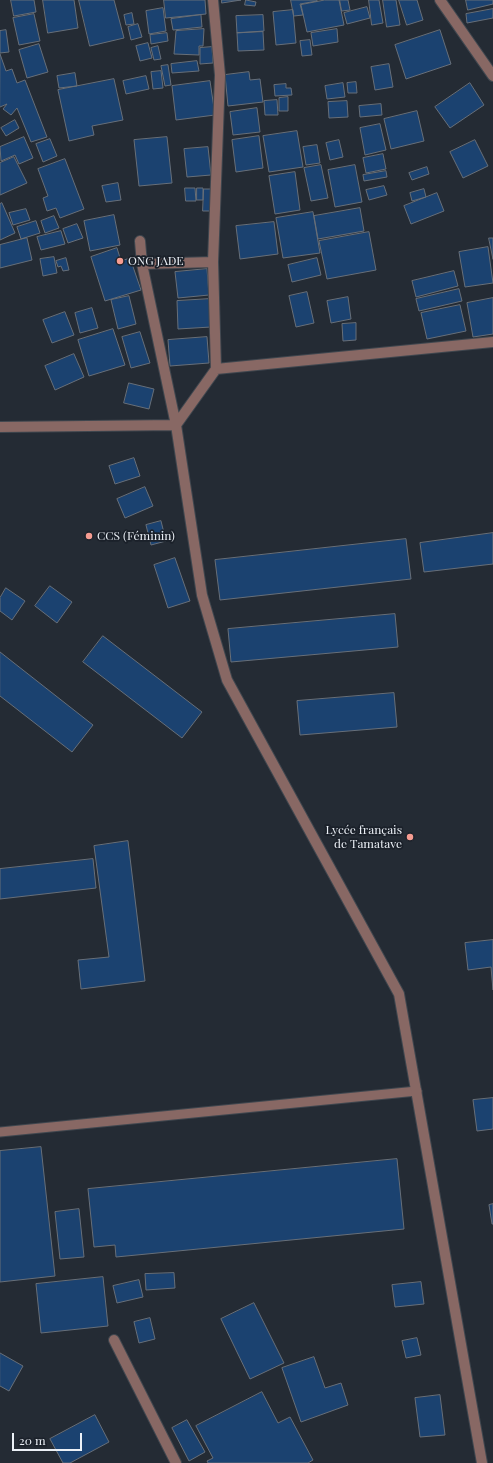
<!DOCTYPE html>
<html>
<head>
<meta charset="utf-8">
<style>
	body { margin:0 }
	#map { position:relative; width:493px; height:1463px; overflow:hidden; background:#242b34; font-family:"Playfair Display",serif }
	canvas { display:block }
	.scale { position:absolute; left:12px; top:1433px; width:70px; height:18px; box-sizing:border-box; border:2px solid #ecf1f7; border-top:0; padding-left:5px; font-size:12px; line-height:14px; white-space:nowrap; color:#ecf1f7; -webkit-text-stroke:3px #1b212a; paint-order:stroke }
</style>
</head>
<body>
<div id="map">
<canvas width="493" height="1463"></canvas>
<div class="scale">20 m</div>
</div>
<script>
const c = document.querySelector('canvas').getContext('2d');
c.lineJoin = 'round';
function paint(path, color) { c.fillStyle = color; c.fill(path, 'evenodd'); }
function trace(path, color, width, dash) { c.strokeStyle = color; c.lineWidth = width; c.lineCap = dash ? 'butt' : 'round'; c.setLineDash(dash || []); c.stroke(path); }
function write(font, color, halo, rows, align = 'center') {
  c.font = font + ' "Playfair Display",serif'; c.lineWidth = 3.5; c.setLineDash([]); c.textBaseline = 'middle'; c.strokeStyle = halo; c.fillStyle = color; for (const [text, x, y, turn = 0] of rows) {
    c.save(); c.translate(x, y); c.rotate((+turn || 0) * Math.PI / 180); c.textAlign = isNaN(turn) ? turn : align; if (halo) c.strokeText(text, 0, 0); c.fillText(text, 0, 0); c.restore();
  }
}
const building = new Path2D(`
	M11,0h23l2,12 -22,4z
	M43,0h31l4,28 -30,5z
	M79,0h35l10,38 -34,8z
	M164,0h41l1,14 -40,4z
	M222,0h19l-19,3z
	M246,0l10,2 -1,4 -10,-1z
	M291,0h26v1l-17,3 3,11 -9,1z
	M325,0h14l5,25 -37,7 -6,-27z
	M340,0h8l2,10 -8,1z
	M369,0h10l4,23 -11,2z
	M383,0h13l4,25 -13,2z
	M399,0h18l6,20 -16,5z
	M466,0h27v4l-25,6z
	M367,7l3,11 -23,6 -3,-11z
	M163,8l3,23 -17,3 -3,-23z
	M493,9v9l-26,5 -1,-9z
	M293,10l3,33 -20,2 -3,-33z
	M132,13l2,11 -8,1 -2,-10z
	M34,14l6,27 -21,4 -6,-27z
	M201,15l1,12 -29,3 -2,-11z
	M263,15l1,16 -27,2 -1,-17z
	M138,24l4,13 -11,3 -3,-13z
	M204,29l-1,17h-4v9l-25,-1 2,-23z
	M337,29l1,13 -25,4 -2,-13z
	M6,30l3,22 -9,1v-22z
	M440,30l11,34 -45,15 -11,-34z
	M263,32l1,18 -26,1 -1,-18z
	M167,33l1,8 -17,3 -1,-9z
	M310,40l2,15 -10,1 -2,-15z
	M148,43l4,15 -12,3 -4,-15z
	M39,44l9,28 -21,6 -8,-28z
	M158,46l3,13 -7,1 -3,-12z
	M212,47l1,16 -13,1v-16z
	M0,54l6,17 6,-2 5,14 8,-3 22,57 -16,5 -14,-34 -6,7 -8,-6 4,-5 -7,3z
	M197,61l2,10 -27,2 -1,-9z
	M389,64l4,23 -18,3 -4,-23z
	M168,65l3,20 -6,1 -4,-20z
	M161,71l2,17 -10,1 -2,-17z
	M249,72l1,8 10,-1 3,23 -35,4 -3,-31z
	M75,73l2,13 -18,2 -2,-12z
	M146,76l3,13 -23,5 -3,-13z
	M114,79l9,41 -31,6 2,9 -25,6 -11,-51z
	M210,81l5,34 -39,5 -4,-34z
	M356,82l1,11h-9l-1,-10z
	M343,83l2,14 -18,2 -2,-13z
	M470,83l14,22 -34,23 -15,-21z
	M286,84v4h5l1,7 -17,1 -1,-11z
	M288,97v14h-9v-13z
	M277,100l1,15h-13l-1,-14z
	M347,101l1,16 -19,1 -1,-16z
	M381,104l1,11 -22,2 -1,-11z
	M257,108l3,24 -27,3 -3,-23z
	M417,111l7,30 -33,8 -7,-30z
	M15,120l4,8 -13,8 -5,-8z
	M380,124l6,26 -21,5 -5,-27z
	M297,131l6,36 -34,5 -6,-36z
	M259,136l4,32 -27,4 -4,-32z
	M24,137l9,21 -14,6 -4,-9 -14,6 -1,-14z
	M167,137l5,46 -33,3 -5,-46z
	M50,139l7,17 -14,6 -7,-18z
	M339,140l4,17 -13,3 -4,-17z
	M475,140l13,26 -25,12 -13,-26z
	M317,145l3,18 -14,2 -3,-18z
	M208,147l3,28 -24,2 -3,-28z
	M383,154l3,15 -20,4 -3,-15z
	M14,157l13,26 -27,12v-32z
	M65,159l19,50 -24,9 -4,-10 -9,3 -4,-13 5,-2 -10,-27z
	M321,165l7,33 -17,3 -7,-33z
	M355,165l7,37 -27,5 -7,-37z
	M427,167l2,7 -17,6 -3,-7z
	M386,171l1,6 -23,4 -1,-6z
	M295,172l5,38 -25,4 -6,-38z
	M118,183l3,17 -15,2 -4,-16z
	M384,186l3,9 -18,5 -3,-10z
	M185,188h10l1,13h-10z
	M197,188h6v12h-6z
	M204,189h10l-1,22h-10z
	M424,189l2,8 -14,4 -2,-8z
	M437,193l7,18 -33,13 -7,-18z
	M2,203l13,30 -15,7v-36z
	M360,208l4,23 -46,8 -4,-23z
	M26,209l4,11 -17,5 -4,-12z
	M313,212l7,41 -37,5 -7,-40z
	M114,215l6,30 -30,6 -6,-30z
	M54,216l5,12 -14,5 -4,-12z
	M36,221l4,12 -19,6 -4,-12z
	M274,222l4,32 -38,5 -4,-33z
	M77,224l6,14 -15,5 -5,-14z
	M61,231l4,13 -24,6 -4,-13z
	M369,232l7,38 -49,9 -8,-38z
	M27,238l5,22 -32,8v-23z
	M489,238h4v21z
	M488,247l5,36 -28,4 -6,-35z
	M117,248l4,13 9,-3 11,32 -36,11 -14,-44z
	M54,257l3,16 -14,3 -3,-17z
	M66,258l3,12 -6,1 -2,-5 -3,1 -2,-6z
	M317,258l4,17 -29,7 -4,-17z
	M207,269l2,26 -31,3 -3,-26z
	M454,271l4,15 -42,11 -4,-16z
	M459,289l3,12 -43,10 -3,-12z
	M307,292l7,31 -18,4 -7,-31z
	M129,296l7,28 -18,5 -7,-29z
	M348,297l3,22 -20,4 -4,-22z
	M493,298v36l-20,3 -6,-34z
	M210,299l1,28 -33,2 -1,-28z
	M460,305l6,26 -39,8 -6,-26z
	M92,308l6,20 -18,5 -5,-20z
	M65,312l9,23 -22,8 -9,-23z
	M356,323v17l-13,1 -1,-17z
	M113,329l12,36 -36,11 -11,-36z
	M140,332l10,31 -19,5 -9,-31z
	M207,337l2,26 -39,3 -2,-26z
	M74,354l10,23 -29,13 -10,-24z
	M129,383l25,6 -5,20 -25,-6z
	M134,458l6,18 -25,8 -6,-18z
	M145,487l8,19 -28,12 -8,-19z
	M161,521l5,20 -15,4 -5,-20z
	M493,533v31l-69,8 -4,-29z
	M406,539l5,40 -191,21 -5,-40z
	M175,558l15,43 -22,7 -14,-43z
	M50,586l22,16 -15,21 -22,-17z
	M6,588l19,13 -13,19 -12,-9v-13z
	M395,614l3,33 -167,15 -3,-33z
	M103,636l99,76 -20,26 -99,-76z
	M0,652l93,73 -21,27 -72,-56z
	M394,693l3,34 -97,8 -3,-34z
	M128,841l17,140 -64,8 -3,-29 31,-3 -15,-111z
	M93,859l3,29 -96,11v-30z
	M493,940v50l-2,-23 -23,3 -3,-27z
	M493,1098v31l-16,2 -4,-31z
	M41,1147l14,129 -55,6v-131z
	M397,1159l7,70 -288,28 -1,-12 -21,2 -6,-58z
	M493,1204v20h-1l-3,-19z
	M79,1209l5,48 -24,2 -5,-47z
	M174,1273l1,15 -29,2 -1,-16z
	M103,1277l5,49 -67,7 -5,-49z
	M139,1280l4,17 -26,6 -4,-17z
	M421,1282l3,22 -29,3 -3,-22z
	M254,1303l30,60 -34,16 -29,-60z
	M150,1318l5,21 -16,4 -5,-21z
	M417,1338l4,17 -15,3 -4,-17z
	M0,1353l23,13 -14,25 -9,-5z
	M314,1357l11,31 16,-5 7,22 -47,17 -19,-54z
	M262,1392l16,31 12,-6 23,43 -5,3h-100l-1,-2 6,-3 -17,-32z
	M440,1395l5,40 -25,2 -5,-39z
	M95,1415l14,27 -39,21h-7l-13,-24z
	M187,1420l18,32 -16,9 -17,-33z`);
paint(building, '#1b4270');
trace(building, '#676f79', 1);
const lane = new Path2D(`
	M0,1132l417,-41`);
const street = new Path2D(`
	M213,0l7,75 -7,187 3,107
	M440,0l53,76
	M140,241l2,23 71,-2
	M142,264l34,161
	M176,425l40,-56 277,-27
	M0,427l176,-2 26,170 25,85 172,314 83,469
	M114,1340l62,123`);
trace(lane, '#40474f', 11);
trace(street, '#40474f', 12);
trace(lane, '#886864', 9);
trace(street, '#886864', 10);
for (const [x, y, r, color] of [
	[120,261,4,"#f59c91"],
	[89,536,4,"#f59c91"],
	[410,837,4,"#f59c91"]
]) { const dot = new Path2D(); dot.arc(x, y, r, 0, 2 * Math.PI); c.fillStyle = color; c.fill(dot); trace(dot, '#1b212a', 1.5); }
write('12px', '#ecf1f7', '#1b212a', [
	["ONG JADE",128,261],
	["CCS (Féminin)",97,536],
	["Lycée français",402,830,"right"],
	["de Tamatave",402,844,"right"]
], 'left');
</script>
</body>
</html>
